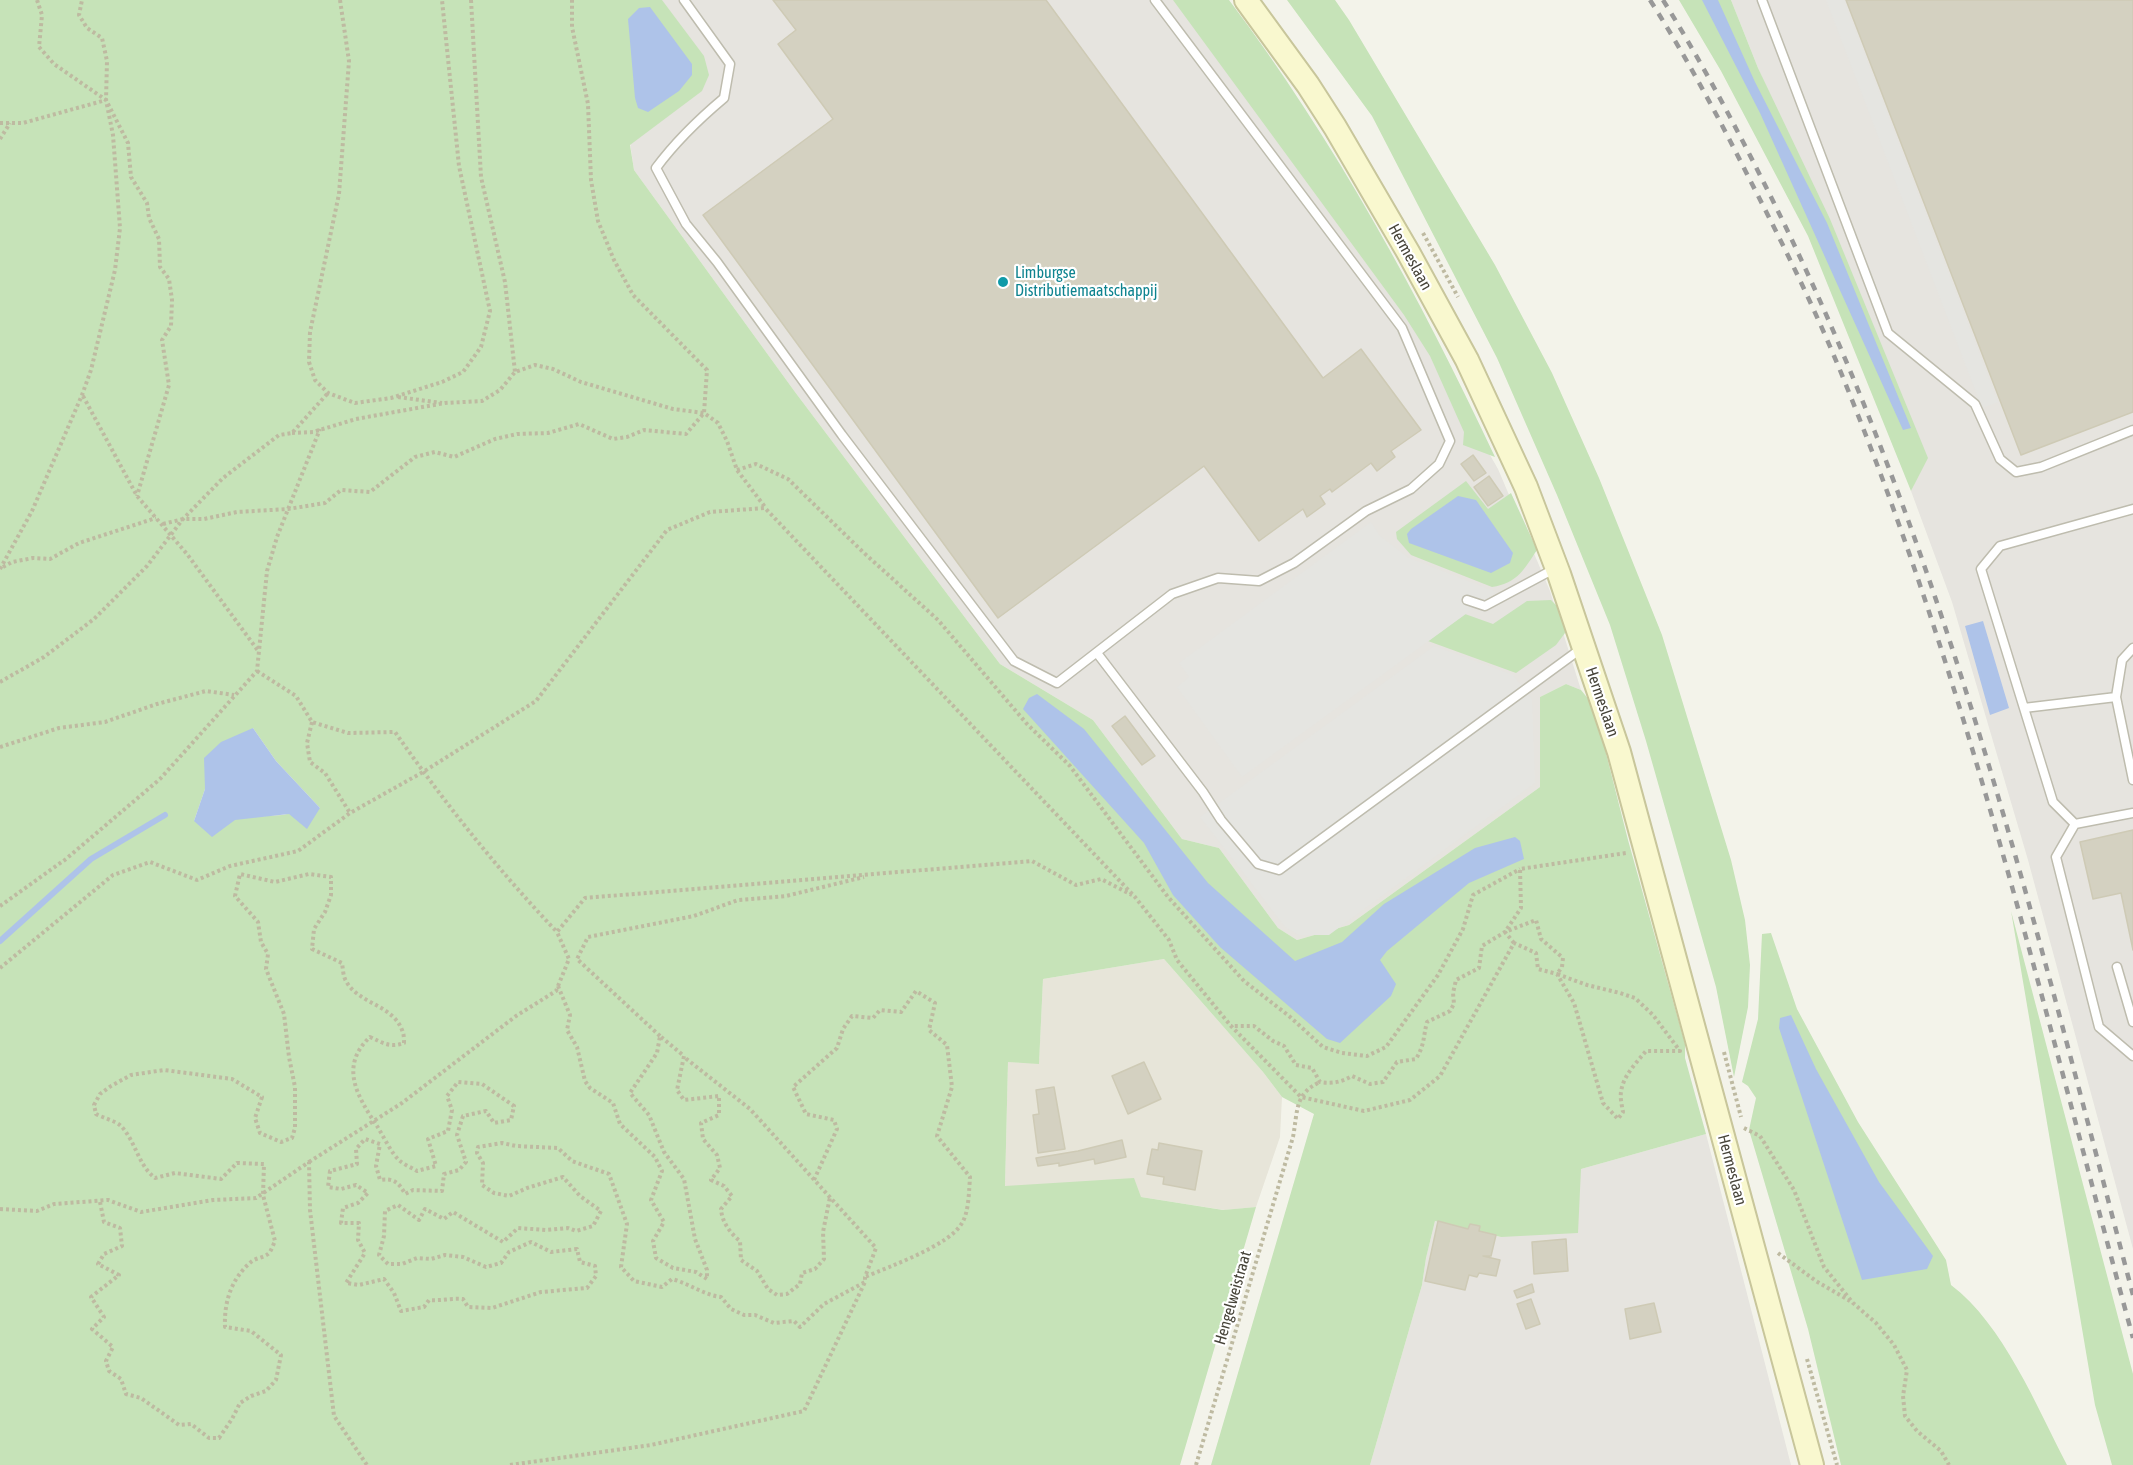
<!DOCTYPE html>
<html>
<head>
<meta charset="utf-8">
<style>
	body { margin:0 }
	canvas { display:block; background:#f3f3ea }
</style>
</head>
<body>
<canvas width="2133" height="1465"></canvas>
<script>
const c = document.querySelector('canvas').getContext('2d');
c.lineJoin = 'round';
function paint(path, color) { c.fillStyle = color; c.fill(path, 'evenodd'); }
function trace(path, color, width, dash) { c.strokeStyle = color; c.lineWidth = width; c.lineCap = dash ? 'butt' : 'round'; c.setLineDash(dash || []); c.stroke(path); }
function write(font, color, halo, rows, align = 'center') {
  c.font = font + ' "Asap Condensed",sans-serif'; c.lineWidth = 4.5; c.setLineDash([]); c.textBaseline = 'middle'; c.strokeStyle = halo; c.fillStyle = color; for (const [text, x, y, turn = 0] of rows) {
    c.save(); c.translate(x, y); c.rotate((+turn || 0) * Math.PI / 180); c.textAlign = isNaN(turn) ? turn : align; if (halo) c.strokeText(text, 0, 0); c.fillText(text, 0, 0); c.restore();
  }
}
paint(new Path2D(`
	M1164,959l99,113 19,25 -2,40 -24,70 -32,3 -83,-13 -136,-11 3,-124 31,1 4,-84z`), '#e7e5d9');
paint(new Path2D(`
	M609,0h581l193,268 115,201 52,122 31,99 -15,-6 -26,13v90l-191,138 -52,15 -19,-12 -59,-80 -37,-9 -89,-119 -93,-56 -205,-272 -161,-222z
	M1731,0h402v1249l-105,-389 -76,-258 -41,-111 16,-33 -169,-390z
	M1706,1134l85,331h-421l52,-180 4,-27 9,-37 66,16 80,-68z`), '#e6e4df');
paint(new Path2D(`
	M0,0h662l42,56 5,19 -7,16 -72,54 4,25 161,222 205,272 93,56 89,119 37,9 59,80 19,12 52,-15 191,-138v-90l26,-13 15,6 13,16 34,134 57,204v14l21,76 -125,35 -3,64 -77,4 -66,-16 -9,37 -4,27 -52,180h-159l103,-351 -32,-17 -19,-25 -99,-113 -121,20 -4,85 -31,-2 -3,124 129,-8 7,19 82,13 33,-3 -76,258h-1180zM253,728l23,33 44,47 -38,7 -88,6 11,-32z
	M1173,0h56c106,141 191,297 266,457l-32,-12 1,-13 -34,-76 -26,-41z
	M1287,0h48l14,20 146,245 57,108 47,105 63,157 69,225 14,60 5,45 -2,42 -14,70 -18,-90 -70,-246 -36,-116 -53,-130 -60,-137 -125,-242z
	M1679,0h52l27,68 72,151 98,239 -17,33 -103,-255 -87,-165z
	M1466,481l22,28 23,-16 26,57c-13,19 -19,33 -45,37l-81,-32 -14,-16 -1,-7z
	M1551,600l12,12 5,17 -12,16 -40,28 -88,-32 37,-27 28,10 34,-23z
	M2011,911l122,463v91h-21l-17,-60z
	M1771,933l26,76 61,113 88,138 5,25c52,39 86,122 116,180h-226l-33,-136 -59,-199 7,-32 -8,-12 -6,-4 16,-63 4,-85z`), '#c6e3b8');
paint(new Path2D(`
	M1826,0h18l154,402 -16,6z
	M1371,522l9,14 29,22 87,34 -254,185 -65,-90 12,-10 -10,-14z
	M1434,646l79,29 19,24 3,84 -206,152h-30l-14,-8 -85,-110z`), '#e5e5e1');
paint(new Path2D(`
	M1702,0h16l37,82 72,141 84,205 -8,2 -143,-317z
	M650,7l42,57v11l-13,16 -31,21 -10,-4 -3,-10 -7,-79 11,-11z
	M1458,496l18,4 37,53 -3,10 -19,10 -82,-30 -2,-9 4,-5z
	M1983,621l26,87 -19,7 -25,-89z
	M1037,694l47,35 124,154 87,78 47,-19 42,-38 91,-56 40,-11 5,4 4,18 -55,24 -82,68 -7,9 16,24 -5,12 -51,47 -13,-4 -107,-92 -47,-52 -29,-52 -121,-134 6,-11z
	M253,728l23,33 44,47 -13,21 -18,-15 -54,6 -23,17 -18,-16 11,-32 -1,-31 17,-16z
	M1791,1015l25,54 63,113 54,74 -6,13 -65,11 -83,-252 1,-10z`), '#aec3e9');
trace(new Path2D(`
	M0,941l91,-82 74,-44`), '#aec3e9', 6);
const building = new Path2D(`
	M773,0h273l277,378 38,-29 60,81 -30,21 4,6 -18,14 -6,-8 -39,29 -2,-3 -10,7 5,8 -18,13 -4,-8 -44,32 -55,-75 -206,152 -295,-403 130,-96 -55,-75 18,-14z
	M1846,0h287v412l-112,43z
	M1473,455l13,18 -12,8 -13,-17z
	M1489,476l14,20 -15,10 -14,-19z
	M1125,716l30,40 -13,9 -30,-39z
	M2133,830v120l-12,-57 -28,6 -13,-57z
	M1144,1062l17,37 -33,15 -16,-38z
	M1054,1087l11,62 -27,4 -5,-38 6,-1 -3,-24z
	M1122,1140l4,17 -31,7 -1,-5 -35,7v-3l-21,3 -2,-8 42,-7z
	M1159,1143l43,8 -7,39 -32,-6 1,-7 -17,-3 5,-25 6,1z
	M1438,1221l30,8 2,-5 10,2 -1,5 17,4 -5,21h-8l17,4 -4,16 -17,-3 -2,4 -8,-2 -4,15 -40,-9z
	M1566,1239l2,32 -34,3 -2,-32z
	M1532,1284l2,8 -17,6 -3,-7z
	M1531,1299l9,25 -14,5 -9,-25z
	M1654,1303l7,29 -31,7 -5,-30z`);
paint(building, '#d4d1c1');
trace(building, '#cecab5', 1.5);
const lane = new Path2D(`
	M684,0l46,64 -6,34c-25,21 -48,43 -68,70l30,56 31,38 125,173 172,226 43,22 115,-89 46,-16 41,3 35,-18 72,-52 45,-22 28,-25 11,-23 -48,-113 -247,-328
	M1762,0l126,333 87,71 25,55 16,13 25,-5 92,-37
	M1467,600l18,6 71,-38
	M2133,648l-11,12 -6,37 17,83
	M1097,653l106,139 18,28 37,44 21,6 303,-222
	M2024,708l92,-11
	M2133,813l-58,11 -19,33 43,170 34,29
	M2075,824l-22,-22 -72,-233 19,-23 133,-37
	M2117,967l16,55`);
const secondary = new Path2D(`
	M1246,0l62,85 27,42 73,125 59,108 59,127 33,87 60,178 193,713`);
trace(lane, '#bebcae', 11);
trace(secondary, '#c8c69b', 26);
trace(new Path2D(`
	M37,0l5,15 -3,32 15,17 52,36 22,43 3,34 16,26 2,15 10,21 1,28 9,12 3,21 -1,26 -9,14 7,45 -32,111
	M340,0l9,61 -10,133 -29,138 -1,30 6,18 13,13 27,10 36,-5 51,-16 21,-10 18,-25 9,-36 -31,-145 -17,-166
	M471,0l10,177 24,105 10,90
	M0,123h23l83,-23
	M0,139l10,-16
	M1423,233l35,64
	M83,396l54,100 50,58 72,98
	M398,397l44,6
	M292,433l21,-1 43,-13 89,-16 37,-2 18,-11 15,-18 20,-7 18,4 28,13 92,27 31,4 14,10 9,18 10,29 28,37
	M737,470l19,-6 32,15 75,73 75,68 89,104 43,42 98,131 76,84 45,35 34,31 19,6 25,3 19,-9 52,-72 25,-46 10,-34 47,-26
	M163,524l20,-5h21l33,-7 51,-3 37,-6 16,-13 29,2 45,-35 20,-5 19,5 41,-18 22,-5 31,-1 31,-9 34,15 14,-2 17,-7 42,4 18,-21 3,-43 -74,-75 -19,-35 -16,-39 -7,-41 -3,-76 -16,-77v-27
	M3,567l9,-5 21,-4 17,1 29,-16 77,-25
	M0,569l32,-58 50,-116 9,-25 24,-100 5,-42 -7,-93 -7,-35 1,-39 -5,-23 -15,-10 -8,-13 3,-15
	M257,671l39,25 16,26 36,11 47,-1c49,70 103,138 162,200l28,-34 447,-37 44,24 25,-6 31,16
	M0,682l44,-25 50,-38 53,-53 36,-47 40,-41 56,-43 13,-2 36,-40
	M312,722l-5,21 3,19 15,11 25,40
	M0,747l59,-19 46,-6 52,-18 49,-13 28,4
	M0,906l66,-47 94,-80 97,-108 10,-100 10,-34 43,-108
	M1514,943l-9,-11 16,-24 -1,-39 106,-16
	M0,968l113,-93 37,-13 47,18 33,-14 68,-15 52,-38 73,-41 113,-71 131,-171 43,-18 55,-4 370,389 34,43 8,20 54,66 70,71 63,14 46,-11 30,-24 74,-133 22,10 2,16 19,5 17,29 29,100 15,16 5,-7c-1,-6 -3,-14 -2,-20 2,-16 15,-29 25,-41h34l-27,-36 -18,-17 -15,-5 -33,-8 -30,-11 5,-7 1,-9 -22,-19 -5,-19 -31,12 -23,14 -3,22 -23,12 -3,13 1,11 -4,7 -23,11c-4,15 -2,22 -11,37l-19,3 -14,20 -13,2 -18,-8c-10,6 -20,8 -32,6l-8,-14 -16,-3 -12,-19 -11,-5 -19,-15h-23
	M558,986l12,29 -3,15 10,17 8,34 5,7 23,15 7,21 35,33 7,14 -11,29 13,22 -11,19 3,17 17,10 23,4 11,7v-9l-12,-31 -11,-60 -20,-27 -15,-37 -19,-22 27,-40 3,-17 24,20 -7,34 7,10 35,-4v19l-18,8 2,16 14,16 3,13 -9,12 13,6 8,10 -11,13c1,13 9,24 19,32l1,19 16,11 11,18 9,6 10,-1 13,-10 2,-11 13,-4 9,-10 -1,-27 7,-35
	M660,1036l-83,-77 11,-22 106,-21 44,-16 48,-4 78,-19
	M1724,1052l17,65
	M1744,1128l16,8 34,54 30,77 29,36 23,20 18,22 13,25 -4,26 2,20 12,15 24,20 8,14
	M309,1162l93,-59 114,-87 40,-25 13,-32 -12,-27
	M814,1180l23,-51 -3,-9 -28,-6 -13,-27 44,-39 6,-19 9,-13 21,2 7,-8 21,2 15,-21 19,12 -6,27 18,15 5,42 -15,49 33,41c-1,13 -1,35 -8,46 -13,23 -72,43 -97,54
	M100,1202l4,20 16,6 2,18 -18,8 -6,10 21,11 -28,22 13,20 -12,12 21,18 -7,14 3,10 12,8 5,15 15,4 38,27 12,-1 18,14h10l13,-19 8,-16 11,-7 15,-5 10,-11 5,-25 -30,-24 -26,-4c-1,-25 6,-48 26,-65 4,-4 12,-4 17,-8 3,-2 5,-9 7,-13l-12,-46 1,-31 -27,-1 -16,16 -46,-6 -20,5c-17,-13 -19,-36 -34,-52 -5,-5 -18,-8 -25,-12l-2,-9 6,-11 11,-8 20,-11 33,-5 68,9 30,18 -7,21 5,15 21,9 11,-4 3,-10v-41l-6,-30 -5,-43 -18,-45 2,-15 -7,-12 -3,-20 -23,-26 5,-22 35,8 34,-8 22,3v18l-6,17 -11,17 -2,20 30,14c1,6 1,13 4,18 11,22 47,24 56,49 2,4 2,9 2,13 -14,5 -21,0 -34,-6 -31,29 -13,59 7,89 7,11 14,27 23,35 5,4 12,7 17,10l19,-5 -8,-27 20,-8 4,-21 -5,-14 11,-14 24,2 32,22 -3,14 -17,3 -8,-12 -23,5 -6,19 9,27 -7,8 -15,4 -2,17 -29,-1 -8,4c-6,-12 -12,-16 -25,-14l-4,-14 4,-22 -15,-5 -9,10 1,15 -27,7 -2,16 13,2 15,-4 12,8 -10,10 -15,5 -2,15h18l-1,17 7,13 -19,30 13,2 25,-6 10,14 7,18 23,-4 5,-7c12,1 22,-2 34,-1l5,8 24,1 49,-16 46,-4 9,-12 -1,-10 -15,-4 -3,-13 -26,3 -20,-10 -22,10 -8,11 -15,4 -23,-10 -18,-2 -14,4 -14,-1 -15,6h-14l-9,-9 5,-19 1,-25 13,-6 21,15 6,-11 19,10 9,-7 50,30 15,-14 28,2 22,-2 8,3 17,-5 8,-15 -21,-15 -17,-19 -36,11 -18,8 -15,-3 -12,-8 1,-22 -6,-10 1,-6 24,-4 14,3 42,2 14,13 37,13 18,50 -6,43 13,14 28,6 10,-8c18,5 32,16 49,18l10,12 13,6h11l19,8 20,-2 6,6 24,-23 41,-22
	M0,1209l37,2 17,-7 54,-4 33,12 72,-12 43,-2 53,-36 1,48 24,206 33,49
	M1778,1253l38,28 34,20
	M1807,1359l30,106
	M510,1465l141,-20 153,-34 61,-129v-5l11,-29 -126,-139 -66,-52
	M1196,1465l97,-328c5,-26 1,-43 27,-55`), '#bebaa1', 4, [3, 3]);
trace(lane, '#fff', 8);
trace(secondary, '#f9f8cf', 22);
trace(new Path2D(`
	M1650,0c37,58 70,120 101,182 35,68 69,137 97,208 124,307 198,629 285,948
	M1663,0c38,61 72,125 104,189 175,348 267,730 366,1106`), '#989898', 4.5, [8, 8]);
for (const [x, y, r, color] of [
	[1003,282,6,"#0f9aa8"]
]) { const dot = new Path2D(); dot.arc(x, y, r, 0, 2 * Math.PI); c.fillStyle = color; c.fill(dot); trace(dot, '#fff', 2); }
write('16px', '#474439', '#fff', [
	["Hermeslaan",1410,257,61],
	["Hermeslaan",1602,702,71],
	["Hermeslaan",1732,1170,75],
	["Hengelweistraat",1233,1298,-74]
]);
write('16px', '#0d838f', '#fff', [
	["Limburgse",1015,273],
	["Distributiemaatschappij",1015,291]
], 'left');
</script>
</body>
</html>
